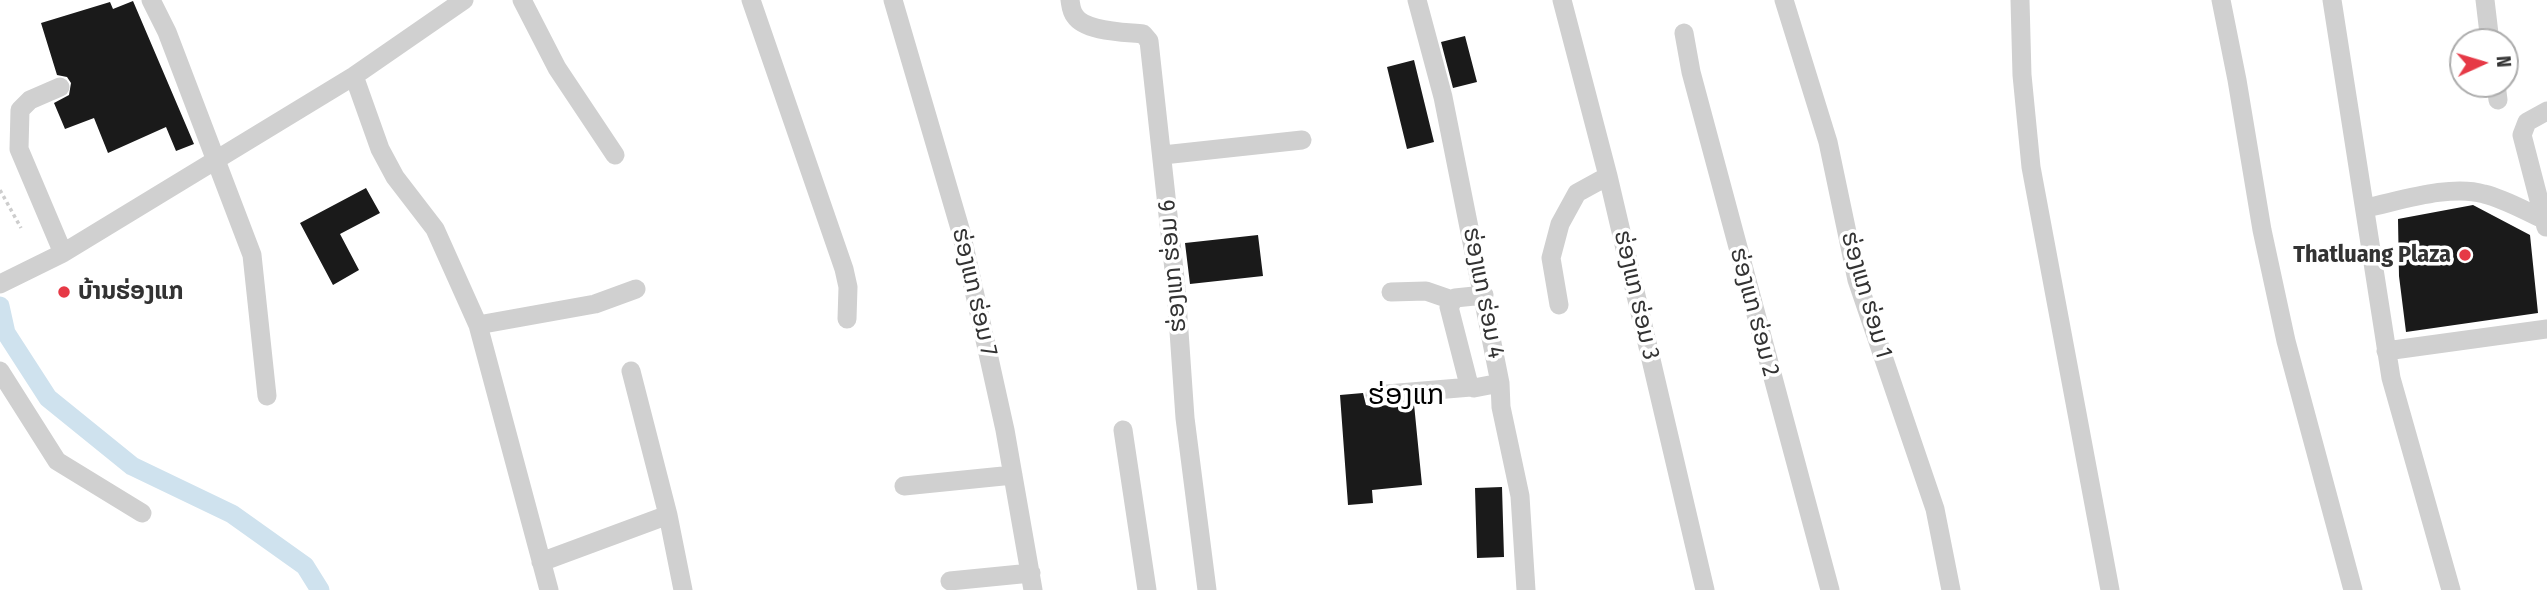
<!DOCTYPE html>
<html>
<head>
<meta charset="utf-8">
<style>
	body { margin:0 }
	#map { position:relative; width:2547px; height:590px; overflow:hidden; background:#fff; font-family:"Fira Sans Condensed",sans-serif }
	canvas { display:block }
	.north { position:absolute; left:2449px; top:28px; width:70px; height:70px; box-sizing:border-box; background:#fff; border:2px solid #adadad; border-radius:50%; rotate:86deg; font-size:19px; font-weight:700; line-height:28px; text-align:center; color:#333 }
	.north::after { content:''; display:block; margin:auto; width:24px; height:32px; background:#e63946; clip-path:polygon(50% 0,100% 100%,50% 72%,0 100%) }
</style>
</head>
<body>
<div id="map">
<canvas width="2547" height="590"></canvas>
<div class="north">N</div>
</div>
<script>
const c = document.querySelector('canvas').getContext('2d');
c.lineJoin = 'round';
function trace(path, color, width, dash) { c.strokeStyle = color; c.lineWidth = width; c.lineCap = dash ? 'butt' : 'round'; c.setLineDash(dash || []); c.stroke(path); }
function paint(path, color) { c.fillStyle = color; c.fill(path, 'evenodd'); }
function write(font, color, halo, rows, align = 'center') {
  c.font = font + ' "Fira Sans Condensed","Noto Sans Lao",sans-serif'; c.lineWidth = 7; c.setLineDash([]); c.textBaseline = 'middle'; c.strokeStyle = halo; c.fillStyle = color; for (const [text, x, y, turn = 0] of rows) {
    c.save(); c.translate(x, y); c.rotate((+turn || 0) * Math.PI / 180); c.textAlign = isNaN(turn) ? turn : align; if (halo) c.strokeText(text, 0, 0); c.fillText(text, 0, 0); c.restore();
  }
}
trace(new Path2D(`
	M0,306l6,27 42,65 84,68 100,48 73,52 15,24`), '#cfe2ee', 19);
paint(new Path2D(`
	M133,1l61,143 -18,7 -10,-24 -58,26 -14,-35 -29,11 -11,-26 15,-8 2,-12 -4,-6 -10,-2 -16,-52 69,-21 3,7z
	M1465,36l12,46 -24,6 -12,-46z
	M1414,60l20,82 -27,7 -20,-82z
	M366,188l14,25 -40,21 19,36 -26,15 -33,-62z
	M2473,205l57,30 8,78 -132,19 -7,-56 -1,-57z
	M1258,235l5,41 -73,8 -5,-41z
	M1363,393l3,12 4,1 44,-2 8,81 -50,5 1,13 -25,2 -8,-110z
	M1502,487l2,70 -27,1 -2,-70z`), '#1a1a1a');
trace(new Path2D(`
	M0,190l21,38`), '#cdcdcd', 3.5, [3.5, 3.5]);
trace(new Path2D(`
	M151,0l16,32 85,223 15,141
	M522,0l35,68 58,87
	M751,0l93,269 4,18 -1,32
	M893,0l68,232 44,198 28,160
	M1070,0c1,6 1,11 5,16 10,16 51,16 68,18l6,7 27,247 9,130 22,172
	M1417,0l26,97 57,286 1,24 19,89 6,94
	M1562,0l46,176 97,414
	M1784,0l44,142 29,138 78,229 16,81
	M2020,0l2,75 9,92 79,423
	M2221,0l16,80 25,150 24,111 67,249
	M2332,0l59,378 60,212
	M2485,0l5,42
	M1684,33l7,39 139,518
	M354,76l26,73 15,28 40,52 43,96 71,265
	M2496,84l2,16
	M60,87l-30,13 -10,10 -1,39 44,104
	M1163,155l139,-15
	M2365,208c35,-7 85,-24 119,-14 21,5 41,17 61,26
	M2546,227l-24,-92 5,-13 20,-11
	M0,284l63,-31 291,-177 110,-76
	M1391,292l35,-1 26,9
	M1484,295l-29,3 -6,9 20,78 5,3 26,-5
	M1559,305l-8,-47 9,-34 17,-31 31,-17
	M478,325l117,-21 41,-15
	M2386,351l161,-22
	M0,371l57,90 85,52
	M631,371l37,144 15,75
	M1375,395l96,-8
	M1123,430l24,160
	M904,486l109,-11
	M541,562l127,-47
	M950,581l81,-8`), '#d0d0d0', 19);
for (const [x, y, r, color] of [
	[2465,255,7,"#e63946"],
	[64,292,7,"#e63946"]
]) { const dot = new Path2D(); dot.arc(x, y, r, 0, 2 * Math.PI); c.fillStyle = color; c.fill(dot); trace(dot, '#fff', 2.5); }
write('bold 24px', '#333', '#fff', [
	["Thatluang Plaza",2451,255],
	["ບ້ານຮ່ອງແກ",78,292,"left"]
], 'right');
write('24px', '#333', '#fff', [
	["ຮ່ອງແກ ຮ່ອມ 6",1173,266,-95],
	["ຮ່ອງແກ ຮ່ອມ 7",974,292,77],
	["ຮ່ອງແກ ຮ່ອມ 4",1483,293,79],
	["ຮ່ອງແກ ຮ່ອມ 3",1636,295,77],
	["ຮ່ອງແກ ຮ່ອມ 1",1866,295,74],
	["ຮ່ອງແກ ຮ່ອມ 2",1754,312,75]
]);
write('28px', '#000', '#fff', [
	["ຮ່ອງແກ",1406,396]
]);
</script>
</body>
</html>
